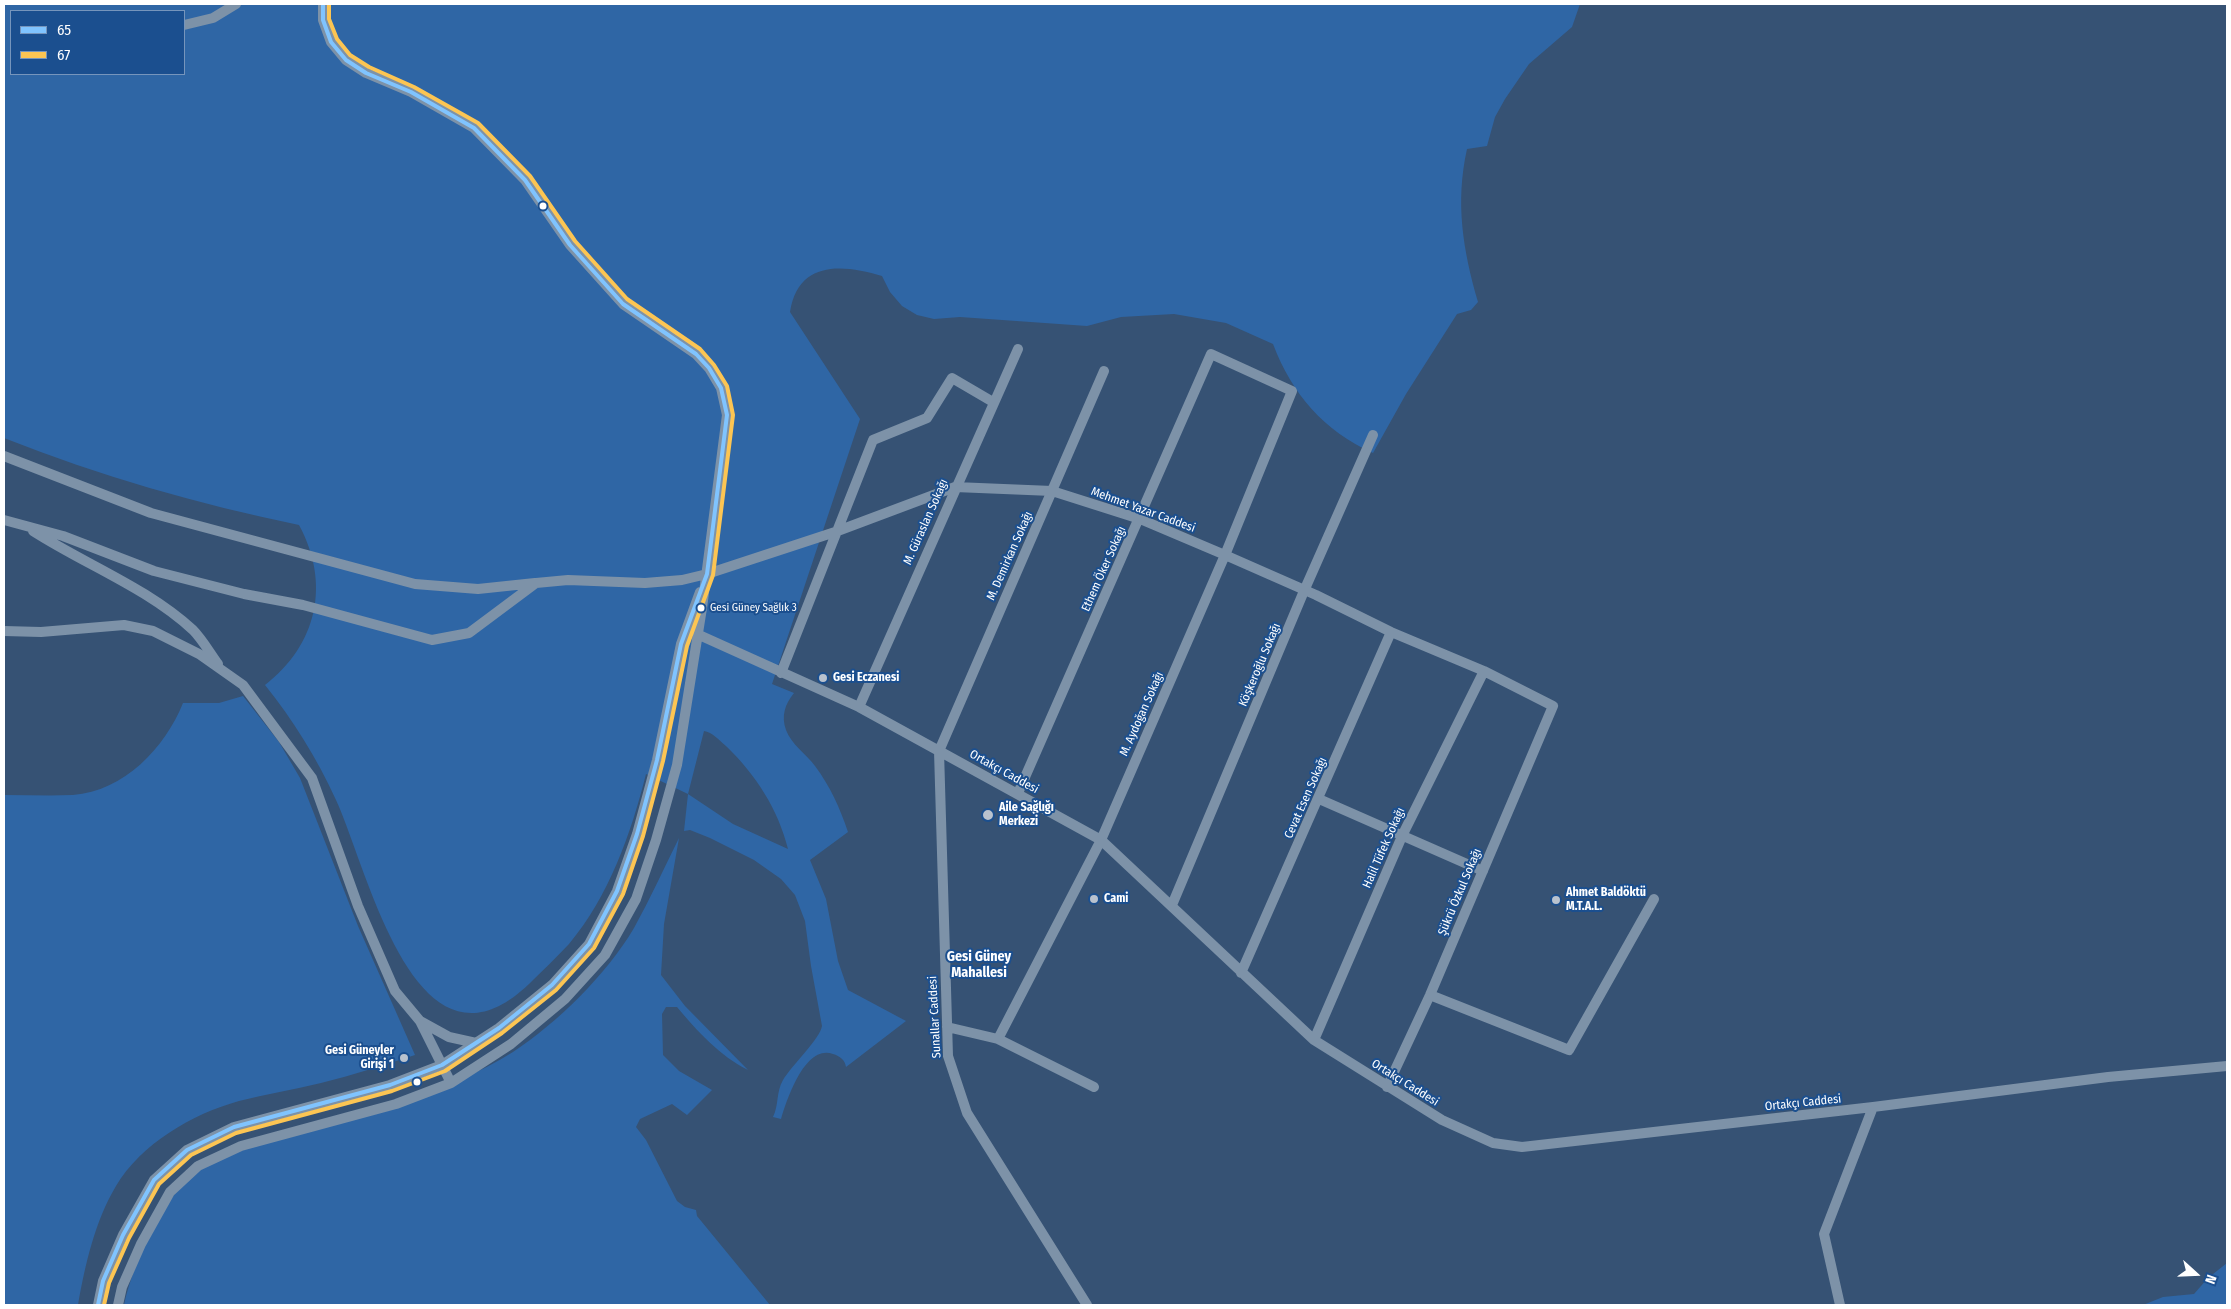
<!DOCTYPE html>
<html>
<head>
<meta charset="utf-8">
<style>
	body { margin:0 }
	#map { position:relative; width:2231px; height:1309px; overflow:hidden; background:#365274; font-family:"Fira Sans Condensed",sans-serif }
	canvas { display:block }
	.frame { position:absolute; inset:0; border:5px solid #fff; pointer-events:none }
	.legend { position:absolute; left:10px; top:10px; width:175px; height:65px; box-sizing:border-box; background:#1b4f8f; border:1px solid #7695bc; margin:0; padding:6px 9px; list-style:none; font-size:15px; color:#fff }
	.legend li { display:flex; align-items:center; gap:10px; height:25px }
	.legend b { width:25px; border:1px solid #7695bc }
	.north { position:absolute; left:2171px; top:1249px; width:50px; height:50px; -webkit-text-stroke:4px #1b4f8f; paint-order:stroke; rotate:110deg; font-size:14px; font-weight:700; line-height:20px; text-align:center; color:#fff }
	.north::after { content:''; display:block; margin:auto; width:18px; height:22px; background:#fff; clip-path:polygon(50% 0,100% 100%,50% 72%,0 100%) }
</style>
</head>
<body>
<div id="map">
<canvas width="2231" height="1309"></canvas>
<div class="frame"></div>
<ul class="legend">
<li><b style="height:6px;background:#80c4ff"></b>65</li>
<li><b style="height:6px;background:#fcc553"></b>67</li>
</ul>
<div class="north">N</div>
</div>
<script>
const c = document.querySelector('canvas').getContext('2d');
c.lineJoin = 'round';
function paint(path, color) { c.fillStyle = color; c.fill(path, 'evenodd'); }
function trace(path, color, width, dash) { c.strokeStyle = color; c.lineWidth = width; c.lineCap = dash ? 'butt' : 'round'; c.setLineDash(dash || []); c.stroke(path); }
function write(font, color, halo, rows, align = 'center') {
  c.font = font + ' "Fira Sans Condensed",sans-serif'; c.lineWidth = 4; c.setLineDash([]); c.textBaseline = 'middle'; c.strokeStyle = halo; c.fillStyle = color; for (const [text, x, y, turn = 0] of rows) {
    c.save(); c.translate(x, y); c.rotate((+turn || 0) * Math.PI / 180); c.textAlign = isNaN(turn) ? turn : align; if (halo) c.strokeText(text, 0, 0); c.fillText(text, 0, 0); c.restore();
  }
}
paint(new Path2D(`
	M4,4h1576l-8,23 -43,37 -24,35 -10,18 -8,29 -20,3c-12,54 -4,101 11,153l-7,8 -14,4 -51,80 -33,59c-49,-22 -81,-59 -100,-109l-47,-21 -52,-9 -53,3 -34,9 -127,-9 -26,2 -17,-4 -15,-9 -12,-14 -8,-16c-39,-12 -84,-16 -92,36l70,107 -88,265 22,9c-9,11 -13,23 -8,37 5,14 20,24 29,36 15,20 25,42 33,66l-38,28 16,39 12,62 10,29 58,31 -60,46c-1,-7 -6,-11 -13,-13 -28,-10 -46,45 -52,65l-8,-2c6,-12 3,-25 10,-37 9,-15 37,-41 39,-54l-11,-60 -6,-45 -10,-26 -14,-16 -27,-19 -44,-22 -20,-8 -6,1 4,-37 -42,-20c-15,60 -37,122 -77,170 -13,14 -27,27 -40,40 -113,108 -161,-115 -193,-184 -19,-42 -43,-80 -71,-115 52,-40 66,-101 34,-160 -101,-21 -199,-49 -295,-87zM11,11h173v63h-173zM704,731c8,1 16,10 22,15 30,29 52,63 62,103l-55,-25 -45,-30z
	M243,696l36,46 21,36 58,148 57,129c-31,10 -62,20 -94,28 -28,7 -55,11 -82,18 -47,13 -98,43 -123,85 -21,35 -31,79 -38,119h-74v-510c23,0 46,1 69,0 51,-4 92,-47 110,-92h36z
	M679,838l-15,86 -3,51 24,31 63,64c-28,-14 -51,-39 -71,-63h-11l-4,7 1,41 16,16 33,19 -25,25 -15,-11 -32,15 -4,8 10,13 31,61 8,6 11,3 1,6 73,89h-646c9,-42 39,-110 75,-135 28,-19 62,-27 94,-37 74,-23 154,-39 220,-81 44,-29 94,-78 121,-124 16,-29 30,-60 45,-90z
	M2227,1263v42h-84l20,-8 31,-3 14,-16z`), '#2f66a5');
trace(new Path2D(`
	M184,25l29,-7 23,-14
	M4,456l147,57 264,71 63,5 57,-6
	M4,520l59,16 91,35 90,23 59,11 129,35 37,-7 67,-50 32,-3 77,3 37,-3 25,-6 128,-42 120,-45 97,4 88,28 85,36 91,40 75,37 93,39 69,35 -123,289 -43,92
	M33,531c53,34 113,56 160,99 9,9 17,23 25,34
	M4,631l37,1 83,-7 29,6 46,23 44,31 69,93 46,128 37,85 25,30 31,62
	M697,634l162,73 242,133 213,200 128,80 51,23 29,4 351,-40 235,-30 119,-11
	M781,673l92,-233 54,-22 25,-40 41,24
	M859,707l159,-358
	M1319,799l164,72
	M1172,905l132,-314 69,-156
	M1241,973l150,-341
	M1430,995l139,55 85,-151
	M420,1021l29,16 27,6
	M947,1027l51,12 96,48
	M998,1039l103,-199 124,-285 67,-164 -81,-37 -193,439
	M1314,1040l89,-206 81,-163
	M98,1305l5,-24 20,-46 31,-55 33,-30 47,-23 156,-42 52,-20 57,-37 53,-43 37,-41 28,-53 20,-57 20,-74 24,-116 19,-52
	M118,1305l4,-18 19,-43 29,-52 28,-26 43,-20 155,-42 55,-21 60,-39 54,-45 40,-44 31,-56 20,-59 21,-75 25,-157 25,-193 -6,-27 -12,-20 -13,-14 -73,-50 -53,-59 -45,-65 -51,-52 -63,-36 -45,-19 -20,-13 -15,-18 -8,-22v-16
	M1087,1305l-120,-192 -19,-57 -9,-305 165,-380
	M1840,1305l-16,-71 49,-127`), '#7d92a8', 10);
trace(new Path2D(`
	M98,1305l5,-24 20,-46 31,-55 33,-30 47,-23 156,-42 52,-20 57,-37 53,-43 37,-41 28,-53 20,-57 20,-74 24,-116 26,-70 20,-159 -6,-27 -12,-20 -13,-14 -73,-50 -53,-59 -45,-65 -51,-52 -63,-36 -45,-19 -20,-13 -15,-18 -8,-22v-16`), '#80c4ff', 4);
trace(new Path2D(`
	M104,1305l5,-22 20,-45 30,-54 32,-29 45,-22 156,-42 53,-20 57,-38 54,-43 38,-42 29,-54 20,-58 20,-75 24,-115 26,-71 20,-160 -6,-29 -13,-21 -14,-16 -73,-50 -52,-58 -45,-65 -52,-53 -64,-36 -45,-20 -19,-12 -13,-16 -8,-20v-15`), '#fcc553', 4);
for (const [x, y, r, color] of [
	[543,206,4.5,"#fff"],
	[701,608,4.5,"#fff"],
	[823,678,5,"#b9c2ce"],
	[988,815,6,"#b9c2ce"],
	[1094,899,5,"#b9c2ce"],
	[1556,900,5,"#b9c2ce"],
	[404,1058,5,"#b9c2ce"],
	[417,1082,4.5,"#fff"]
]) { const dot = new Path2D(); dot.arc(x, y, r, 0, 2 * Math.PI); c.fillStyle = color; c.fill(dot); trace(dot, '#1b4f8f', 2); }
write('11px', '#fff', '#1b4f8f', [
	["Gesi Güney Sağlık 3",710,608]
], 'left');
write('12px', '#fff', '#1b4f8f', [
	["Mehmet Yazar Caddesi",1143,510,20],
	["M. Güraslan Sokağı",926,522,-66],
	["M. Demirkan Sokağı",1010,556,-66],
	["Ethem Öker Sokağı",1104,569,-66],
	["Köşkeroğlu Sokağı",1260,665,-67],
	["M. Aydoğan Sokağı",1142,714,-66],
	["Ortakçı Caddesi",1004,772,29],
	["Cevat Esen Sokağı",1306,798,-66],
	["Halil Tüfek Sokağı",1384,848,-66],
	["Şükrü Özkul Sokağı",1460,892,-67],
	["Sunallar Caddesi",935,1017,-93],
	["Ortakçı Caddesi",1405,1083,32],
	["Ortakçı Caddesi",1803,1103,-6]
]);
write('bold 12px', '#fff', '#1b4f8f', [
	["Gesi Eczanesi",833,678],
	["Aile Sağlığı",999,808],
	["Merkezi",999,822],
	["Ahmet Baldöktü",1566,893],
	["M.T.A.L.",1566,907],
	["Cami",1104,899],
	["Gesi Güneyler",394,1051,"right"],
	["Girişi 1",394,1065,"right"]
], 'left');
write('bold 14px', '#fff', '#1b4f8f', [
	["Gesi Güney",979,957],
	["Mahallesi",979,973]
]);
</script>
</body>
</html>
